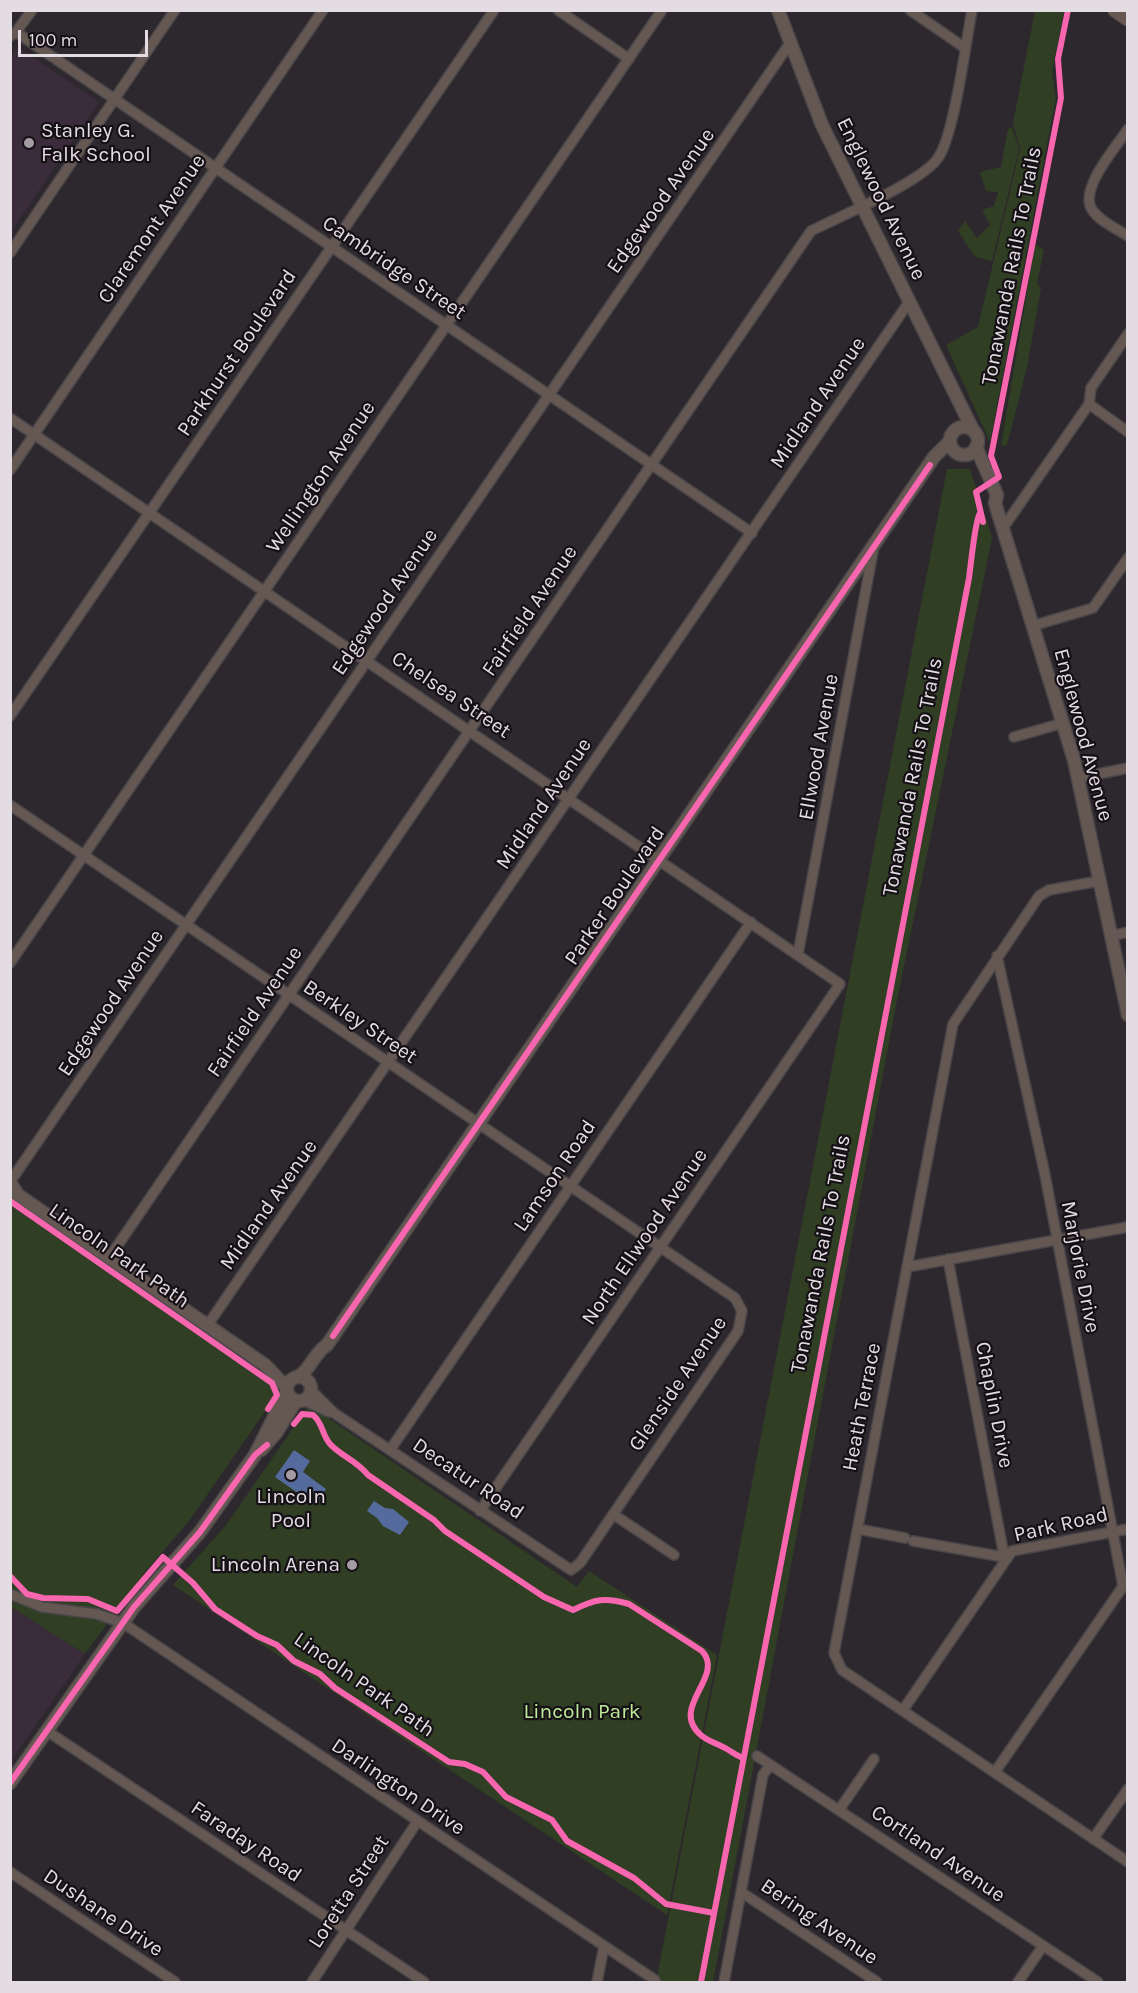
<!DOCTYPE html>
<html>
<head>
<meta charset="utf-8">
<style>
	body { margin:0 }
	#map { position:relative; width:1138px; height:1993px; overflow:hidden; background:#2d282d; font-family:Karla,sans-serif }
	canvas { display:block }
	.frame { position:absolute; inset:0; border:12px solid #e3dce2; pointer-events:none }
	.scale { position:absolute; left:18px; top:30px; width:130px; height:27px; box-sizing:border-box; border:3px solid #e3dce2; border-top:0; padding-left:8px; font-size:18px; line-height:21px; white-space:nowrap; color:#e3dce2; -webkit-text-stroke:4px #151015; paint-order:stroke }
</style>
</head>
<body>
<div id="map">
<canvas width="1138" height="1993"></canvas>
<div class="frame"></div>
<div class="scale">100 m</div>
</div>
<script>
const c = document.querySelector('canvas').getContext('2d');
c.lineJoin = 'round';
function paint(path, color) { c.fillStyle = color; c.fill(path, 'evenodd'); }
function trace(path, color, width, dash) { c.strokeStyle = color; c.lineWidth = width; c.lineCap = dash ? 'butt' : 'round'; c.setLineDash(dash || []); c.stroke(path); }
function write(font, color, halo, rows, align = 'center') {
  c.font = font + ' Karla,sans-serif'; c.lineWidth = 4.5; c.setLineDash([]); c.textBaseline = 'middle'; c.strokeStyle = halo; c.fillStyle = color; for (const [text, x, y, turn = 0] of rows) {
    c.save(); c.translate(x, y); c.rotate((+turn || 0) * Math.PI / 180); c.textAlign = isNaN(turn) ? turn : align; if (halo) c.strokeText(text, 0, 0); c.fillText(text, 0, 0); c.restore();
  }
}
paint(new Path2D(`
	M18,47l81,55 -88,130 -1,-173z
	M11,1607l74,47 -74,107z`), '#3a2c3a');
paint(new Path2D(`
	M1035,11h29l-12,61 4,26 -66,344 -44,-97 32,-18 42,-178 -7,-26z
	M1012,127l7,22 -27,112 -17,-4 -17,-26 7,-10 12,17 13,-13 -8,-15 12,-4 4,-14 -12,-1 -6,-19 21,-5 7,-38z
	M1035,244l9,6 -7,33 4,5 -14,79 -20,78 -6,1z
	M947,469h23l22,69 -96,467 -183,977h-57z
	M10,1204l270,186 -91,131 -43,50 -61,83 -74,-47z
	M309,1405l268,182 12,-16 128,84 -50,260 -494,-330 53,-60z`), '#303e24');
paint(new Path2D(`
	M294,1450l16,11 -7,11 23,17 -11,16 -40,-28z
	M374,1501l11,7 8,1 16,13 -9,13 -17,-9 -6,-8 -10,-7z`), '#556b9d');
const minor = new Path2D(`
	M558,10l71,49
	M910,10l55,38
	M16,32l736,501
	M10,36l6,-4 16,-22
	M1128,129c-12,18 -51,62 -35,82 8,11 24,18 35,25
	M10,253l165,-243
	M1089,404l39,28
	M10,418l830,566 -360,527
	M10,470l313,-460
	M1003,528l86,-124 2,-16 37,-54
	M1032,626l61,-18 35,-50
	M10,716l484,-706
	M1014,737l49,-14
	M1078,778l50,-10
	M10,805l725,493 7,13 -4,20 -158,232 -9,7 -237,-157 -23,-23
	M1099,881l-50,9 -10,6 -86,128 -119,629 8,17 286,192
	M1111,936l17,-4
	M798,954l76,-408
	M997,956l48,219 78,411
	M10,963l652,-953
	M10,1182l780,-1139
	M109,1258l702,-1027c29,-15 111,-49 127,-73 16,-22 28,-116 34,-148
	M948,1259l57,302
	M907,1267l221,-40
	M207,1326l702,-1024
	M303,1400l26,12
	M390,1450l361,-528
	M613,1514l61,41
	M858,1529l47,9
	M913,1541l91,16
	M10,1594l32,13 55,7 26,9 532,357
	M903,1710l109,-159 116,-22
	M47,1731l377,251
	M757,1756l341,226
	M995,1772l131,-190
	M839,1810l35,-51
	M1093,1839l35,-50
	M10,1872l165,110
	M741,1892l136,90
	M312,1982l105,-160
	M597,1982l7,-36
	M724,1982l39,-207 7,-10
	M1018,1982l25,-36`);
const tertiary = new Path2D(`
	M778,10l44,115 151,305
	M950 441a14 14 0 1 1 28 0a14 14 0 1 1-28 0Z
	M976,447l21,48 -2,8 79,257 54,255
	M10,1182l8,13 247,170 22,23
	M287 1389a12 12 0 1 1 24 0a12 12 0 1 1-24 0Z
	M298,1377c13,-8 16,-24 29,-32l607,-888 16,-16
	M261,1450l15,-17 18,-29
	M10,1783l124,-176 66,-75 42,-59 13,-18 32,-64`);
const secondary = new Path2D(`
	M1115,10l13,9`);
trace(minor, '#494649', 12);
trace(tertiary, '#494649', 15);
trace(secondary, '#494649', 16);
trace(minor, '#655853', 9);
trace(tertiary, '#655853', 12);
trace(secondary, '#695851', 14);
trace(new Path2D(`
	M983,522l-7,-30 23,-15 -8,-21 70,-358 -3,-39 10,-49
	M10,1201l262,182 5,12 -9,14
	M333,1336l597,-871
	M294,1424l8,-10 11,1c10,8 9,20 17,29 11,12 27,17 38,31l66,45 11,11 99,66 29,13c22,-11 32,-13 56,-6l73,47c24,26 -35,57 0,85 6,5 14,7 21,11 7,3 12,8 20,11
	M10,1576l17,18 16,4 45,1 29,12 46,-54 30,26 22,26 42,27 20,9 17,16 26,13 15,14 114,74 16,2 18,8 23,25 46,23 15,21 67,37 32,26 48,9
	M10,1783l124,-176 66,-75 55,-77 12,-10
	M701,1982l268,-1404c2,-14 6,-58 11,-65`), '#f766af', 6);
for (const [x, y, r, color] of [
	[29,143,6,"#a39da3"],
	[291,1475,6,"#a39da3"],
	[352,1565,6,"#a39da3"]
]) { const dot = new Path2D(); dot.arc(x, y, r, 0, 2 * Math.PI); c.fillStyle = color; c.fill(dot); trace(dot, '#151015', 2); }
write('21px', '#e3dce2', '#151015', [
	["Stanley G.",41,131],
	["Falk School",41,155],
	["Lincoln",291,1497,"center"],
	["Pool",291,1521,"center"],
	["Lincoln Arena",340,1565,"right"]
], 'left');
write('21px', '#e3dce2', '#151015', [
	["Englewood Avenue",881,199,64],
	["Edgewood Avenue",661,201,-55],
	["Claremont Avenue",152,229,-56],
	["Tonawanda Rails To Trails",1012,266,-79],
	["Cambridge Street",394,268,34],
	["Parkhurst Boulevard",237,353,-56],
	["Midland Avenue",818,403,-56],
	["Wellington Avenue",321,477,-56],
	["Edgewood Avenue",385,602,-56],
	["Fairfield Avenue",530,611,-56],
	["Chelsea Street",451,695,34],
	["Englewood Avenue",1083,735,75],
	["Ellwood Avenue",819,747,-80],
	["Tonawanda Rails To Trails",913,777,-79],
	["Midland Avenue",544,804,-56],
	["Parker Boulevard",615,896,-56],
	["Edgewood Avenue",111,1003,-56],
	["Fairfield Avenue",255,1012,-56],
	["Berkley Street",360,1022,34],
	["Lamson Road",555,1176,-56],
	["Midland Avenue",269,1205,-55],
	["North Ellwood Avenue",645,1237,-56],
	["Tonawanda Rails To Trails",821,1254,-79],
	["Lincoln Park Path",119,1256,35],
	["Marjorie Drive",1080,1267,79],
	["Glenside Avenue",678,1384,-56],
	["Chaplin Drive",994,1405,79],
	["Heath Terrace",862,1407,-79],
	["Decatur Road",468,1479,34],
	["Park Road",1061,1525,-13],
	["Lincoln Park Path",364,1685,35],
	["Darlington Drive",398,1787,34],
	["Faraday Road",246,1842,34],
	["Cortland Avenue",938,1854,34],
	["Loretta Street",349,1892,-57],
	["Dushane Drive",103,1913,34],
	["Bering Avenue",819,1922,34]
]);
write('21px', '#bdeb99', '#151015', [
	["Lincoln Park",582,1712]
]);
</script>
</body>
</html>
